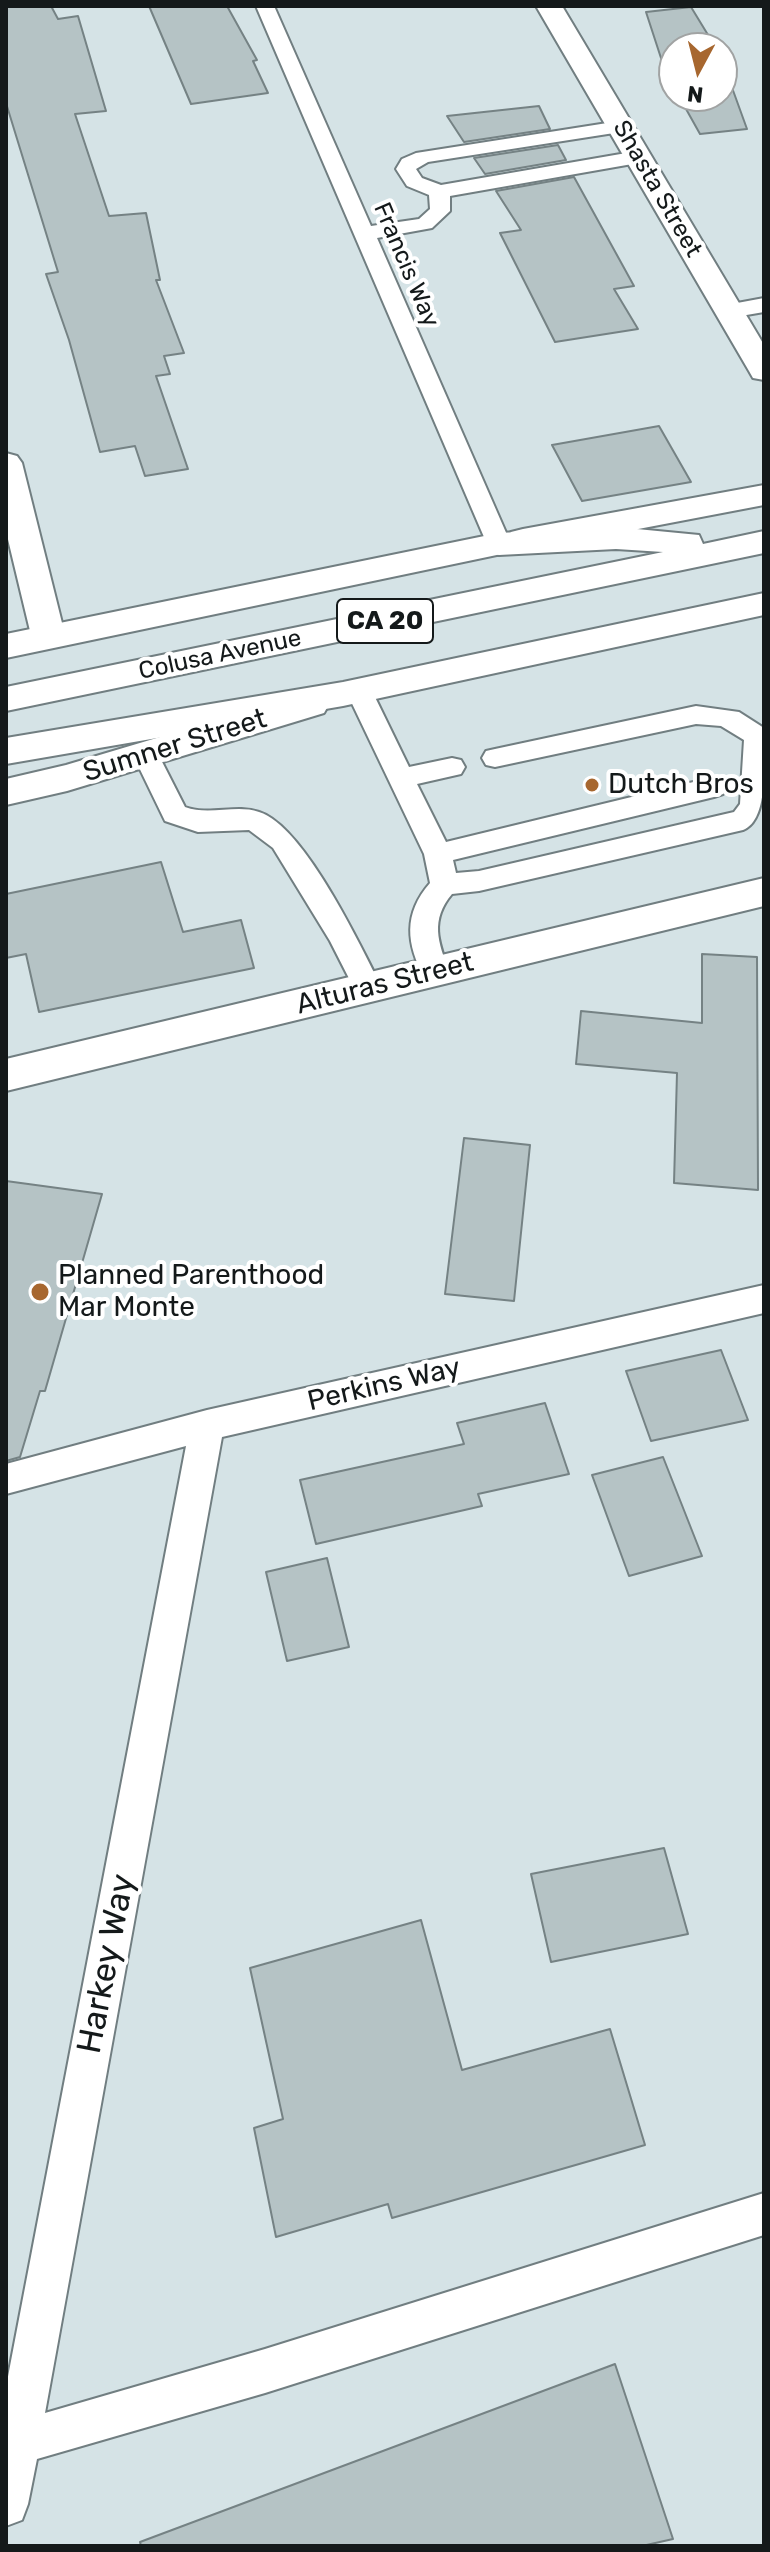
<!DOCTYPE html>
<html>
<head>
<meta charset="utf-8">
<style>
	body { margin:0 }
	#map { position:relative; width:770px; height:2552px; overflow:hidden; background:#d5e3e6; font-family:Rubik,sans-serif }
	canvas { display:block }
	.frame { position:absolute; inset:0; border:8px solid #14191a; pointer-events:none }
	.north { position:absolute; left:658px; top:32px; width:80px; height:80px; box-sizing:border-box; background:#fff; border:2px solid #a1a3a3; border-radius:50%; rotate:187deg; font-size:22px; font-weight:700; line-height:32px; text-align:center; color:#14191a }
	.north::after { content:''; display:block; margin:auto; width:28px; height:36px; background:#a7672f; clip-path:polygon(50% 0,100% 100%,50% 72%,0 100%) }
</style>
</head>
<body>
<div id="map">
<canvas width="770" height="2552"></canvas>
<div class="frame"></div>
<div class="north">N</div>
</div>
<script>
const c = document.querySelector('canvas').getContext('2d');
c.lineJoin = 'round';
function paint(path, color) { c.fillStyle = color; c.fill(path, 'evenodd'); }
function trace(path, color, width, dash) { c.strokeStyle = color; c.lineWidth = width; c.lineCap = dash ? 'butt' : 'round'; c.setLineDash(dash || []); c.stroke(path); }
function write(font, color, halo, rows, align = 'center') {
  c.font = font + ' Rubik,sans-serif'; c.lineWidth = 8; c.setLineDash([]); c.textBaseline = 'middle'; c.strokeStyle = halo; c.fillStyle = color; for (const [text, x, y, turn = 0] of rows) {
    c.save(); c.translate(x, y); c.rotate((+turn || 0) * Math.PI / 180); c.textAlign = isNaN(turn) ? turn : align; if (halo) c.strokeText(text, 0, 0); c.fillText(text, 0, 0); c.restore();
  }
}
const building = new Path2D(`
	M6,6h45l7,13 20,-3 28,95 -31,3 34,102 37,-3 14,67h-4l28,73 -20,3 6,18 -14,2 32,93 -43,7 -10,-30 -35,6 -31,-112 -23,-66 12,-2 -52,-169z
	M149,6h78l30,54 -4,1 15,32 -77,11z
	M691,7l25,41h-42v48h48v-36l25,69 -47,5 -19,-34 -6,1 -29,-89z
	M539,106l11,23 -86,13 -17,-26z
	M558,145l8,15 -81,14 -11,-16z
	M574,177l60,109 -20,3 24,40 -83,13 -55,-109 21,-3 -25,-39z
	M659,426l32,56 -109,19 -30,-56z
	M161,862l22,70 58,-12 13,48 -215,44 -13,-58 -20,4v-64z
	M702,954l55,3 1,233 -84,-7 3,-110 -101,-9 5,-53 121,12z
	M464,1138l66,7 -16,156 -69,-7z
	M6,1181l96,13 -57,197h-5l-20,66 -14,4z
	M721,1350l27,70 -97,21 -25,-70z
	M545,1403l24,71 -91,20 4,12 -166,38 -16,-64 164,-36 -7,-21z
	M663,1457l39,99 -73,20 -37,-101z
	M327,1558l22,89 -62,14 -21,-89z
	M664,1848l24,86 -137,28 -20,-88z
	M421,1920l41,150 148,-41 35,116 -253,73 -4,-14 -112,33 -22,-109 29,-9 -33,-151z
	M615,2364l58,175 -31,7h-501l-1,-4z`);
paint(building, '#b5c3c5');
trace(building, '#758284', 2);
const lane = new Path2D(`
	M256,6h18l97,220 48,-7 11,-10 -1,-14 -22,-9 -11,-17 6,-10 14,-6 204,-32 7,2 3,4 -3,4 -199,31 -12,7 6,9 19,7 197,-34 10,6 -10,6 -188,33v15l-18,17 -55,10 134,306 -3,6h-18l-3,-6z
	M764,298v14l-35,6 -11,-7 3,-5z
	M359,682l9,3 4,6 37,76 43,-9 9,2 4,7 -4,7 -44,10 29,58 268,-65 9,3 4,7 -4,7 -9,3 -261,63 3,13 23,-2 255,-59 6,-8 4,-64 -23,-14 -25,-2 -201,43 -9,-2 -4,-7 4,-7 9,-2 201,-43 43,6 25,16c0,28 6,92 -21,102l-264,61 -27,3c-22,26 -14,48 -3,77l-4,8 -10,3 -10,-3c-19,-35 -22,-65 5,-96l-6,-29 -78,-163 4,-6z
	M146,746l9,2 30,59c24,9 51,-3 74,5 45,14 101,133 123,176l-4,8 -10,3 -10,-3 -28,-55 -57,-93 -24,-18 -51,2 -33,-11 -32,-66 4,-7z
	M764,1285v28l-542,124 -177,976 220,-64 499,-156v42l-499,158 -228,66 -9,45 -6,16 -16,6v-139l180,-941 -180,48v-30l201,-54z`);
const street = new Path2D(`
	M536,6h26l202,339v35l-11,-2 -4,-7z
	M6,453l11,3 5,7 43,172 -5,8 -12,4 -12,-4 -5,-8 -25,-104z
	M764,485v20l-241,46 -12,-3 -5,-8 5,-8 12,-3z
	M764,878v28l-758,185v-32z`);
const secondary = new Path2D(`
	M499,533l12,3 5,8 -5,8 -505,106v-24z
	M311,692l13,3 5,9 -5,9 -257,78 -61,14v-26l60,-14z`);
const highway = new Path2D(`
	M616,527l83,8 4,9 61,-13v22l-758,158v-24l657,-135 -47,-3 -117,6 -12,-3 -5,-8 5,-8 12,-3z
	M764,593v22l-421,91 -337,58v-26l337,-56z`);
trace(lane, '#717e81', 4);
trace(street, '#717e81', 4);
trace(secondary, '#717e81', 4);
trace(highway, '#717e81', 4);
paint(lane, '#fff');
paint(street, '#fff');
paint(secondary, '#fff');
paint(highway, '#fff');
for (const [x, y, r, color] of [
	[592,785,8,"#a7672f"],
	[40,1292,10,"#a7672f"]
]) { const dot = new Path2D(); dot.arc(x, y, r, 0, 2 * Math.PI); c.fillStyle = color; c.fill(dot); trace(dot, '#fff', 3); }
write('24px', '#14191a', '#fff', [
	["Shasta Street",657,189,60],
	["Francis Way",406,265,67],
	["Colusa Avenue",220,655,-12]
]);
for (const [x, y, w] of [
	[385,621,96]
]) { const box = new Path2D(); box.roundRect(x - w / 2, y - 22, w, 44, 6); c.fillStyle = '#fff'; c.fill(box); trace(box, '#14191a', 2); }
write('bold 26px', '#14191a', null, [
	["CA 20",385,621]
]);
write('28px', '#14191a', '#fff', [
	["Sumner Street",175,746,-17],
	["Alturas Street",385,984,-14],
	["Perkins Way",384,1385,-13]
]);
write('28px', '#14191a', '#fff', [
	["Dutch Bros",608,785],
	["Planned Parenthood",58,1276],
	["Mar Monte",58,1308]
], 'left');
write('34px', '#14191a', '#fff', [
	["Harkey Way",107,1964,-79]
]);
</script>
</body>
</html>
